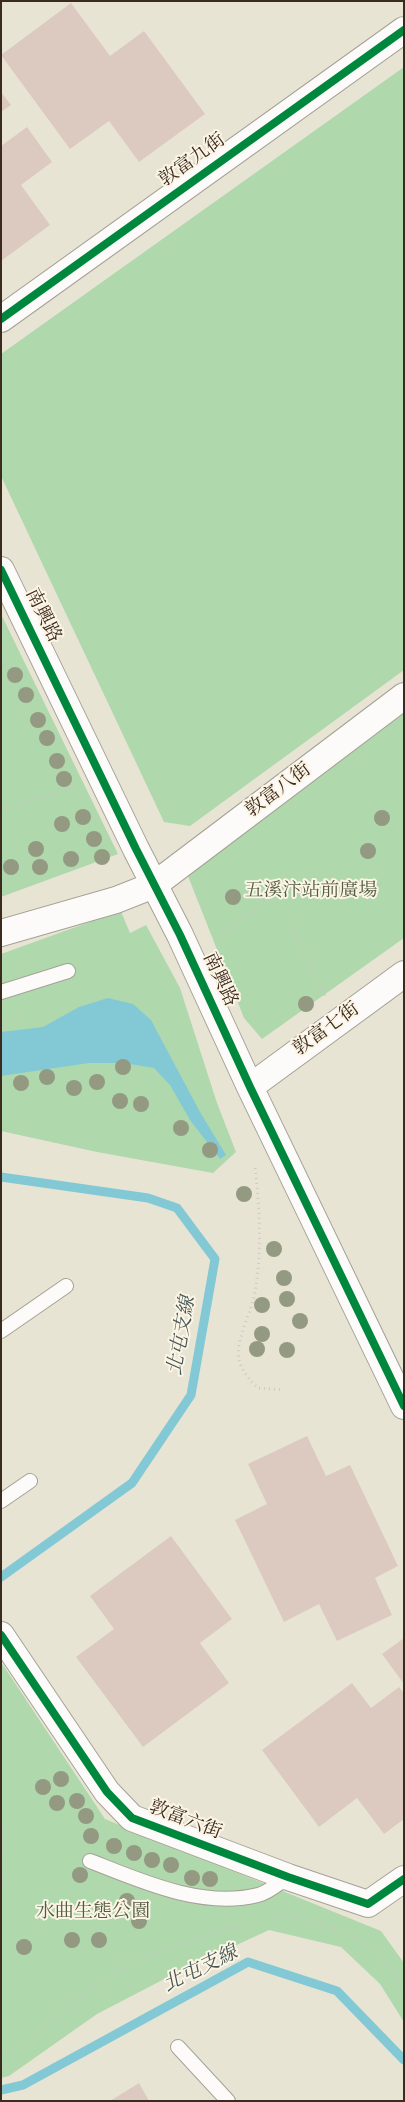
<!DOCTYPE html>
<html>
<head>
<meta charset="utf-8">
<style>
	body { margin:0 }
	#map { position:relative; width:405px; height:2102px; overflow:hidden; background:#e8e4d4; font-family:"IM FELL English",serif }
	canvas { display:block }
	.frame { position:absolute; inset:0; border:2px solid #3b2a1e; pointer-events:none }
</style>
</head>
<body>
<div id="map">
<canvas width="405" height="2102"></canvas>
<div class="frame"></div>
</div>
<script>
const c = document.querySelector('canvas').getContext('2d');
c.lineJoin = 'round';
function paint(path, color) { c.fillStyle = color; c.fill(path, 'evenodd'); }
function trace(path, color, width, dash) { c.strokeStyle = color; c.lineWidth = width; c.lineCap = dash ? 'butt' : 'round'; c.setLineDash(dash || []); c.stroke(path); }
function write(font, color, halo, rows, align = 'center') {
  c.font = font + ' "IM FELL English","Noto Serif TC",serif'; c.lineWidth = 4; c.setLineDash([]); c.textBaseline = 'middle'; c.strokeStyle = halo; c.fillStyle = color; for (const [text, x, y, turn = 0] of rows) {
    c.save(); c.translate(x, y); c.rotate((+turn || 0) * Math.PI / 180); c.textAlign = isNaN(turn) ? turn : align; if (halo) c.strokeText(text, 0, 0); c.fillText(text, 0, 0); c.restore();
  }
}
paint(new Path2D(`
	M404,67v603l-214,156 -26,-4 -163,-346v-122z
	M1,614l117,240 -117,43z
	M404,713v225l-142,101 -18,-21 -58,-147z
	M120,909l10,24 16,-8 34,63 37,115 19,49 -23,21 -116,-21 -96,-21v-177l108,-39z
	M1,1662l104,157 276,112 23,32v59l-24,-38 -39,-37 -72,-17 -95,44 -77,40 -88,62 -8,2z`), '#afd8ad');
paint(new Path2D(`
	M108,998l25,6 18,16 49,92 26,43 -6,4 -30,-39 -20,-35 -16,-17 -30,-5h-35l-88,13v-44l42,-5 36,-20z`), '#83c9d5');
trace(new Path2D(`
	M1,1177l147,21 29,10 38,51 -24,136 -59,88 -131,94
	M1,2090l22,-5 225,-123 89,29 67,69`), '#83c9d5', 9);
paint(new Path2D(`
	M71,3l39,53 34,-25 61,83 -66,48 -30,-41 -39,28 -69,-94z
	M1,92l10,13 -10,7z
	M27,127l25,35 -31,23 29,40 -49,36v-115z
	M307,1436l19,40 24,-11 48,101 -23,12 17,37 -55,26 -18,-37 -35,18 -49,-102 32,-16 -19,-40z
	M171,1536l61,83 -32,24 29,40 -86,64 -67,-90 38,-28 -24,-33z
	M404,1638v46l-22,-30z
	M352,1683l19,25 28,-21 5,6v126l-20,15 -27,-36 -38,29 -57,-77z
	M139,2083l10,18h-39z`), '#dccac1');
const service = new Path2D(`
	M1,992l67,-21
	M1,1331l65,-45
	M1,1501l29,-20
	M90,1861c51,20 112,48 168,34 10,-2 21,-12 30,-18
	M178,2047l50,54`);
const minor = new Path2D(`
	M1,319l403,-289
	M1,570l135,279 44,86 70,152 154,319
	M1,933l115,-33 38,-15 250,-189
	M250,1087l154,-113
	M1,1635l106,157 25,26 156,59 80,27 36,-25`);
trace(service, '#a6a197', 16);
trace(minor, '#a6a197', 28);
trace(new Path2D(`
	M1,810l74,-23
	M289,923l36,73
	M222,934l45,-34
	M1,1030l19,-18
	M255,1168c5,41 7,83 0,124 -3,18 -20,50 -16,67 2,11 11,22 19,29l26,2
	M1,1890c7,-23 -1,-48 3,-72
	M271,1917c32,-6 87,18 110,40 9,9 16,22 23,32
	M1,2056c27,-5 68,-55 94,-71 49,-31 95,-45 150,-62`), '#cbc9c4', 3, [1, 4]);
trace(service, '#fcfbf9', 14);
trace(minor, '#fcfbf9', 26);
trace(new Path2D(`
	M1,319l403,-289
	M1,570l135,279 44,86 70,152 154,319
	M1,1635l106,157 25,26 156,59 80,27 36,-25`), '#00873e', 8);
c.fillStyle = '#949982';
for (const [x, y] of [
	[15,675],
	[26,695],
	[38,720],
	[47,738],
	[57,761],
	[64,779],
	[83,817],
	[382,818],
	[62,824],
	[94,839],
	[36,849],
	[368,851],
	[102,857],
	[71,859],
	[11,867],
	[40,867],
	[233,897],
	[306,1004],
	[123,1067],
	[47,1077],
	[97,1082],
	[21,1083],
	[74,1088],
	[120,1101],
	[141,1104],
	[181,1128],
	[210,1150],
	[244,1194],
	[274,1249],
	[284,1278],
	[287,1299],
	[262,1305],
	[300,1321],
	[262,1334],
	[257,1349],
	[287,1350],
	[61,1779],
	[43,1787],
	[77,1801],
	[57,1803],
	[86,1816],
	[91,1836],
	[114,1846],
	[134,1853],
	[152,1860],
	[171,1865],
	[80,1875],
	[192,1878],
	[210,1879],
	[127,1901],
	[139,1921],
	[72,1940],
	[99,1940],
	[24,1947]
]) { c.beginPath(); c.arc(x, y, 8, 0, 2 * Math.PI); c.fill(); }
write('19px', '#3b2a1e', '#fcf5e5', [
	["敦富九街",193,161,-36],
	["南興路",42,616,64],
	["敦富八街",279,791,-37],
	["南興路",219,980,65],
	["敦富七街",327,1030,-36],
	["敦富六街",185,1821,21]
]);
write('19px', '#505b3f', '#fcf5e5', [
	["五溪汴站前廣場",311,892],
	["水曲生態公園",93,1913]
]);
write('italic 20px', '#445655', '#fcf5e5', [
	["北屯支線",183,1336,-80],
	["北屯支線",201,1970,-26]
]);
</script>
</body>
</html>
